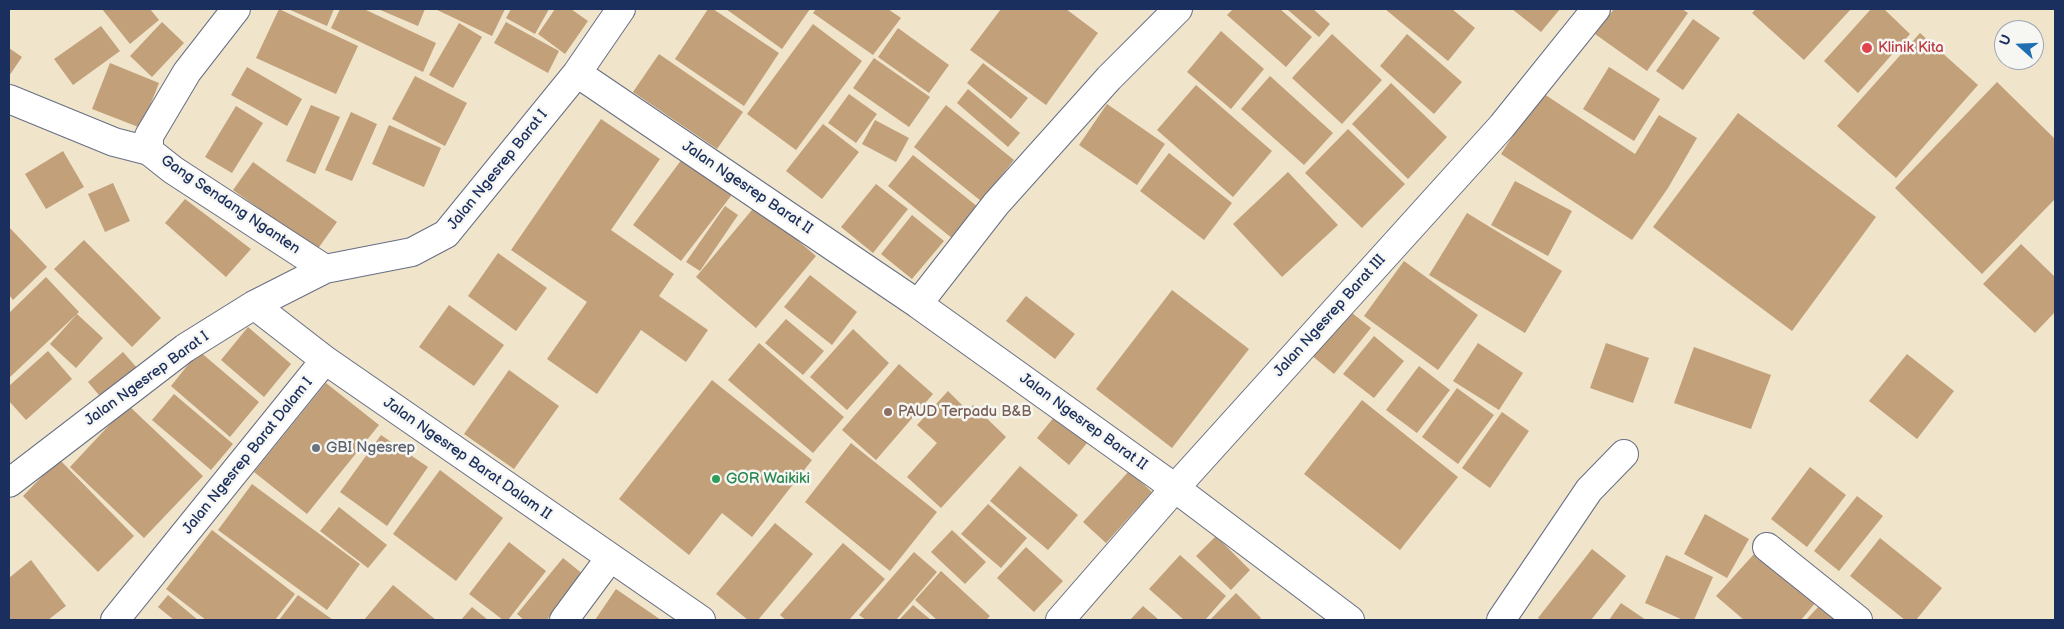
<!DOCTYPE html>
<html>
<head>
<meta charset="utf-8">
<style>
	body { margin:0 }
	#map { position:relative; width:2064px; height:629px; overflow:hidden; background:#f0e4ca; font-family:"Balsamiq Sans",sans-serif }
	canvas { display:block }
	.frame { position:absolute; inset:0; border:10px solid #1b2f5e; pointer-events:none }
	.north { position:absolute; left:1994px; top:20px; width:50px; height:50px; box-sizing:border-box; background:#f6f6f2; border:1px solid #9ea6b7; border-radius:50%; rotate:290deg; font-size:14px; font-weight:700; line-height:20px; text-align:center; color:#1b2f5e }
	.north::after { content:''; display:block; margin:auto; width:18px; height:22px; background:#1f6fb2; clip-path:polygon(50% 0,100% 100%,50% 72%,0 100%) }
</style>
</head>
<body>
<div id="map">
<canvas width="2064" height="629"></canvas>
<div class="frame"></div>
<div class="north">U</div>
</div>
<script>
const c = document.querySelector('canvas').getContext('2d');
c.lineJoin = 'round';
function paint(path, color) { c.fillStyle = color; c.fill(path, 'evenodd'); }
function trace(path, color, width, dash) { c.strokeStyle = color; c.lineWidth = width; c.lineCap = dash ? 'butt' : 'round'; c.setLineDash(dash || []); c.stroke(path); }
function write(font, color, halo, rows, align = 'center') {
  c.font = font + ' "Balsamiq Sans",sans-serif'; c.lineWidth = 5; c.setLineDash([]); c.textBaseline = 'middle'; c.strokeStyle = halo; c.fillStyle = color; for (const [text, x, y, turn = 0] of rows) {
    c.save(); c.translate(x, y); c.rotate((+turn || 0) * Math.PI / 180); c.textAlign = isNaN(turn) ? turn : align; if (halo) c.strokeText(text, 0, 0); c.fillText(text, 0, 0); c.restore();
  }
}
paint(new Path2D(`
	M102,9h48l9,11 -29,24z
	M279,9l79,37 -22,48 -80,-36z
	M288,9h46l-7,17z
	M340,9h24l72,34 -13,29 -92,-44z
	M378,9h47l-7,17z
	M435,9h70l-13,27z
	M511,9h38l-14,25 -29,-16z
	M555,9h16l17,12 -23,33 -27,-20z
	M708,9h5l66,44 -35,53 -69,-47z
	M726,9h84l-28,40z
	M816,9h72l13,9 -28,37 -60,-42z
	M1001,9h65l32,24 -52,72 -76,-55z
	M1233,9h47l32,28 -26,30 -59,-52z
	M1287,9h26l17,15 -11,13z
	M1385,9h67l23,19 -27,33z
	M1512,9h48l-19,23z
	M1614,9h68l6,4 -41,58 -52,-37z
	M1756,9h95l-47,51 -52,-47z
	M1871,9h13l26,25 -52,59 -34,-32z
	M1693,19l27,19 -37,52 -27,-19z
	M162,22l22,21 -32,34 -22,-21z
	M506,22l53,29 -11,22 -54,-30z
	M459,23l23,14 -29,51 -24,-13z
	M813,24l49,37 -66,89 -49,-36z
	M101,26l19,25 -47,34 -19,-26z
	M898,28l51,37 -20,28 -51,-36z
	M1221,31l43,38 -33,40 -44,-37z
	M1920,33l58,52 -82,93 -59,-52z
	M1332,34l50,46 -40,44 -50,-46z
	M1407,34l55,48 -28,32 -54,-48z
	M9,48l13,9 -13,19z
	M659,54l84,58 -26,37 -84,-57z
	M874,58l56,39 -21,30 -56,-39z
	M110,63l49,20 -18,45 -49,-19z
	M983,63l45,35 -17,21 -44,-36z
	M247,67l55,32 -15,27 -56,-31z
	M1609,67l51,32 -26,42 -51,-32z
	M415,76l52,27 -22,43 -53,-27z
	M1270,76l63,57 -29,32 -63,-56z
	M1997,82l58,57v60l-73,75 -87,-86z
	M1391,83l56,54 -39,42 -56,-55z
	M1196,85l76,66 -39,46 -76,-67z
	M968,89l52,44 -12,14 -51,-44z
	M1541,92l94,62 24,-39 38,23 -29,50 -36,52 -131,-86z
	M849,94l28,20 -21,29 -28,-20z
	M1107,104l58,40 -28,41 -58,-40z
	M311,105l29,12 -25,57 -29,-13z
	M946,105l68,55 -33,41 -67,-54z
	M236,106l27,17 -31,50 -27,-16z
	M351,112l26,12 -25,57 -27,-11z
	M1738,113l138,104 -84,114 -139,-104z
	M601,119l59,40 -49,71 63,44 -15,22 49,34 -22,32 -45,-32 -44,64 -50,-35 40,-57 -76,-52z
	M875,120l34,18 -13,24 -34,-18z
	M823,124l36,28 -37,47 -36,-28z
	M389,125l52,23 -17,39 -52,-23z
	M1348,129l57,55 -43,44 -57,-55z
	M63,151l21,36 -38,22 -21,-35z
	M1169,153l63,50 -28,37 -64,-49z
	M685,155l49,37 -53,69 -48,-36z
	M913,155l65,52 -25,32 -65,-53z
	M253,162l84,60 -20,28 -84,-60z
	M1288,172l50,53 -56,52 -49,-53z
	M1515,181l57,30 -24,45 -57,-31z
	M113,183l17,38 -25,11 -17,-38z
	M876,184l32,25 -35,44 -32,-26z
	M185,199l66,50 -25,28 -61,-54z
	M756,205l60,51 -60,72 -60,-51z
	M725,206l13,9 -38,56 -14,-9z
	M1467,213l95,58 -37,62 -96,-58z
	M912,215l32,26 -32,38 -31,-25z
	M9,227l38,40 -34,33 -4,-5z
	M84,240l77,78 -29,29 -78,-78z
	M2021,244l34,33v35l-20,21 -52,-49z
	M498,253l49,35 -31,43 -48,-35z
	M1404,261l74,54 -40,55 -74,-54z
	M810,275l47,37 -25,33 -48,-38z
	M46,277l33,35 -70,66v-65z
	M1172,290l77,59 -77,99 -76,-59z
	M1026,296l49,38 -20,25 -49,-38z
	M449,305l55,40 -30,41 -55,-39z
	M1347,309l24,19 -37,46 -24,-20z
	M77,314l26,24 -27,30 -26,-24z
	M786,319l38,32 -21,24 -38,-32z
	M248,327l43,37 -27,33 -43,-37z
	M853,329l36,34 -42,47 -37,-33z
	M1374,336l30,25 -30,37 -31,-24z
	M759,343l85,74 -31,36 -85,-73z
	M1478,343l45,30 -24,37 -46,-29z
	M1606,343l43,15 -16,45 -43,-15z
	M1694,347l77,28 -20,54 -77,-26z
	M48,351l24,28 -46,41 -17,-19v-15z
	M199,351l60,51 -29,35 -59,-51z
	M123,352l15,17 -35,31 -15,-18z
	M1907,354l47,37 -37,48 -48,-38z
	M899,364l34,30 -57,66 -34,-30z
	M1419,366l31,24 -33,43 -31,-23z
	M509,370l50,36 -45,63 -50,-35z
	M712,380l100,80 -60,77 -30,-24 -33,42 -70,-56z
	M326,383l53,42 -72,89 -53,-42z
	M1457,388l37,27 -36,49 -36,-27z
	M948,391l20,20 5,-6 33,32 -65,71 -34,-31 30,-34 -20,-18z
	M174,394l59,50 -22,26 -59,-50z
	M1362,400l96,77 -58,73 -96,-76z
	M128,405l75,71 -59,62 -74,-71z
	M1502,412l27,19 -39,57 -28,-20z
	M1055,416l32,27 -18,22 -32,-27z
	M381,435l47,32 -41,59 -47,-34z
	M851,443l86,69 -47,59 -85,-69z
	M59,459l75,77 -36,36 -75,-76z
	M1020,466l58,49 -30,35 -58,-49z
	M1810,467l36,28 -39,52 -36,-28z
	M440,470l63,48 -47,63 -63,-47z
	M1129,471l23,21 -46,51 -23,-21z
	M252,484l108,80 -33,46 -109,-80z
	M1857,496l26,20 -44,55 -25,-20z
	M988,504l39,34 -26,30 -40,-34z
	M339,507l48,38 -19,23 -48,-37z
	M1705,514l44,25 -22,39 -43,-24z
	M775,523l38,31 -55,66h-10l-32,-26z
	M212,530l83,64 -20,26h-69l-40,-31z
	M952,530l34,32 -21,22 -34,-32z
	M1216,536l34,34 -19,20 -35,-34z
	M1880,538l62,50 -26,32h-11l-55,-44z
	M509,542l37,29 -38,49h-5l-34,-26z
	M843,543l42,36 -36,41h-63l-6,-5z
	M1026,547l37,34 -29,31 -37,-34z
	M1592,549l34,27 -35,44h-50l-3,-2z
	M914,552l23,20 -41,48h-30l-7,-5z
	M1754,554l62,48 -15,18h-57l-28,-24z
	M1180,555l46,41 -21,24h-21l-35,-31z
	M1666,555l47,22 -19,43h-11l-38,-17z
	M563,558l21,17 -37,45h-23l-7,-6z
	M31,560l35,46 -18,14h-39v-42z
	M941,571l49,45 -4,4h-49l-22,-20z
	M393,585l43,35h-72z
	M616,589l45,31h-66z
	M1236,593l25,25 -2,2h-49z
	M168,595l30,25h-24l-16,-13z
	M298,595l35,25h-54z
	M1621,603l25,17h-37z
	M913,605l18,15h-32z
	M1820,605l19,15h-33z
	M1143,606l16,14h-29z
	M472,607l16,13h-27z`), '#c1a07a');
const street = new Path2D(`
	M236,9l-49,63 -38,64v15l24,19 152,99
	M577,73l341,231 257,184 175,132
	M9,99l105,43 35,9
	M918,304l78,-100 113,-126 69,-69
	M325,360l376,260
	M9,483l176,-135 69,-43 71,-36 87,-17 34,-18 131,-161 44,-64
	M1767,547l91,73
	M115,620l210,-260 -71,-55
	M564,620l46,-62
	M1060,620l115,-132 327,-362 94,-117
	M1501,620l88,-130 35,-36`);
trace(street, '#666e84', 30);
trace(street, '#fff', 28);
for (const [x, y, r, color] of [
	[1867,48,6,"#e0444e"],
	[888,412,5,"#8d6e63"],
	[316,448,5,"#6b7280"],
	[716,479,5,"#2e9e5b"]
]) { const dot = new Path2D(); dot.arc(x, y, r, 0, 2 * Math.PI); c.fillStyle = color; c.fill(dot); trace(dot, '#f6f6f2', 2); }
write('15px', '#be3a42', '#f6f6f2', [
	["Klinik Kita",1878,48]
], 'left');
write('15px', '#1b2f5e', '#f6f6f2', [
	["Jalan Ngesrep Barat I",498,170,-51],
	["Jalan Ngesrep Barat II",747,188,34],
	["Gang Sendang Nganten",230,205,34],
	["Jalan Ngesrep Barat III",1330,316,-48],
	["Jalan Ngesrep Barat I",147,379,-36],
	["Jalan Ngesrep Barat II",1083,422,36],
	["Jalan Ngesrep Barat Dalam I",248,456,-51],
	["Jalan Ngesrep Barat Dalam II",467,459,35]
]);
write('15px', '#785e54', '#f6f6f2', [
	["PAUD Terpadu B&B",898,412]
], 'left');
write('15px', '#5b616d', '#f6f6f2', [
	["GBI Ngesrep",326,448]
], 'left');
write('15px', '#27864d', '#f6f6f2', [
	["GOR Waikiki",726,479]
], 'left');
</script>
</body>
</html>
